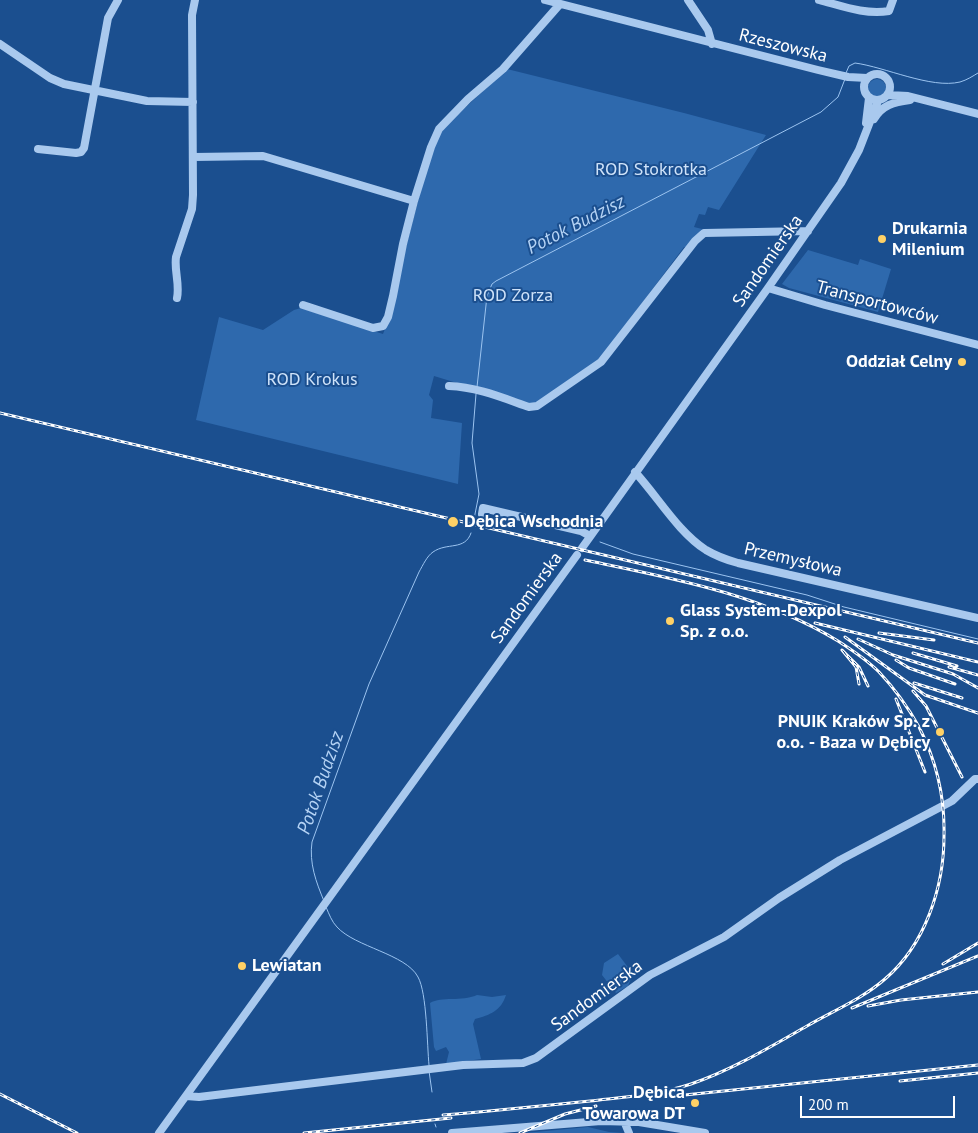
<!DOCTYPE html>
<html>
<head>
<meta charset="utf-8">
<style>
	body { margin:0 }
	#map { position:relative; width:978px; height:1133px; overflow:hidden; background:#1b4f8f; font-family:"PT Sans",sans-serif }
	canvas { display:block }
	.scale { position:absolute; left:800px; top:1096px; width:155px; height:22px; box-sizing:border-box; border:2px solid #fff; border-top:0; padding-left:6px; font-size:15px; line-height:18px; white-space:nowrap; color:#fff; -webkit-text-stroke:4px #1b4f8f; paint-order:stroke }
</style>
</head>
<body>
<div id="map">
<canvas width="978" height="1133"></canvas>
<div class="scale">200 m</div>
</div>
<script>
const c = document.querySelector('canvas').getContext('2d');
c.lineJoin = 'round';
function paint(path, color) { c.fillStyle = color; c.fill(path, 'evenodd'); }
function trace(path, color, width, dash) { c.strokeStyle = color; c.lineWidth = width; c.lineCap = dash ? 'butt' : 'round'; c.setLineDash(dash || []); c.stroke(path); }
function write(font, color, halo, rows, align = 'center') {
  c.font = font + ' "PT Sans",sans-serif'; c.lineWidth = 4; c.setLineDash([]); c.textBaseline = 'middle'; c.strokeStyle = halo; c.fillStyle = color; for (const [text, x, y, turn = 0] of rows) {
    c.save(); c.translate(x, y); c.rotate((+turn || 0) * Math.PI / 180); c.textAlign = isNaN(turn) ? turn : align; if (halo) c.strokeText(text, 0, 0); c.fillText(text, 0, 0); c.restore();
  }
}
paint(new Path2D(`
	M507,69l177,44 82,22 -47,75 -11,-3 -3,8 -6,-1 -5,13 8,2 -14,19 -4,-1 -48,64 2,2 -38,48 -61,42 -10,2 -95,-29 -5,19 4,5 -2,18 31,5 -4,61 -262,-64 23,-103 44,13 31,-20 7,-2 82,26 11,-28 8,-44 26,-99 12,-32z
	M868 88a9 9 0 1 1 18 0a9 9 0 1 1-18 0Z
	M808,250l50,15 2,-6 31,10 -13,43 -89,-24 -7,-4z
	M618,954l15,20 -5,12 -12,7 -14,-18 2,-12z
	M477,995l15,2 14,-2c-5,16 -16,20 -31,24l-2,5 8,35 -35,5 3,-12 -3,-5 -10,4 -2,-4 -4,-44c12,-7 31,-1 47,-8z
	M588,1127l21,5 14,1h-98z`), '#2e69ad');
trace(new Path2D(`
	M846,73l3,-7 6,-3c30,4 76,26 105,19 7,-2 13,-6 18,-9
	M477,387l10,-91 5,-12 4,-3 325,-169 17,-15 7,-18
	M474,519l5,-25 -7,-51 4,-49
	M600,542l33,12 174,41 37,12 134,32
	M324,901c-8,-19 -15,-38 -12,-59l57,-158 50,-112c4,-7 8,-16 14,-20 14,-10 32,-1 38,-19
	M326,907c3,7 6,15 11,20 18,20 69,27 81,50 9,16 9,68 11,88
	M429,1071l3,21
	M435,1124l1,3`), '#9cc4f0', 1);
trace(new Path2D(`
	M545,0l273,70 30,7 19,1
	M688,0l20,30 4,14
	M819,0c23,6 46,15 70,11l4,-11
	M0,44l50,34 14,6 83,17 46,1
	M864 87a13 13 0 1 1 26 0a13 13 0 1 1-26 0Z
	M888,95l20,1 70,18
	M874,119c8,-14 20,-17 36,-19
	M866,123l3,-25
	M38,149l38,4 5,-1 3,-4 24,-130 10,-18
	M194,157l69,-1 151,45
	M768,288l57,17 153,40
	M177,298c3,-14 -3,-27 -1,-41l16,-48 1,-14 -1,-180 3,-15
	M303,305l70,23 10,-2 5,-9 5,-21 10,-52 11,-43 17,-54 8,-18 29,-30 35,-30 57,-65
	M449,386c28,1 54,12 80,21l8,-1 64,-44 94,-121 9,-8 104,-2
	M635,472c23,25 43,60 71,78 10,6 21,10 32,13l240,55
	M482,514l1,-6 98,23 9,5
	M582,548l186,-260 73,-105 18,-33 19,-49
	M186,1096l13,1 264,-32 60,-2 13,-5 114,-83 74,-38 55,-39 61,-38 112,-59 23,-22h3
	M624,1121l5,12
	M159,1133l418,-578
	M452,1133l149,-12 38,1 66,11`), '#a9c9ee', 8);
const rail = new Path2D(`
	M0,413l978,230
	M815,623l163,39
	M879,633l55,7
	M845,637l80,58 53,18
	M858,639l35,16 60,19 25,14
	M913,653l44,13
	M896,660l13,8 46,16
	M949,667l29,8
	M914,683l48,15
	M859,684l-3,-17 -14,-17 17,17 9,19
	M913,691l13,15 36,71
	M896,699l29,73
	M943,964l35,-21
	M868,1006l33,-6 77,-8
	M852,1008l126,-52
	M900,1081l78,-8
	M0,1094l77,39
	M665,1097l313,-32
	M443,1115c49,-4 98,-9 147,-14 34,-4 68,-6 101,-17 41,-14 79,-37 116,-58 26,-15 55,-27 78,-47 40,-34 59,-92 59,-143 1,-38 -8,-76 -25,-109 -11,-20 -25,-39 -40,-55 -12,-12 -27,-22 -41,-31 -77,-47 -167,-63 -253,-81
	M304,1133l147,-15
	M520,1133l45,-19 31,-8`);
trace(rail, '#fff', 3);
trace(rail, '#1b4f8f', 1, [4]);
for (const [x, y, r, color] of [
	[882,239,5,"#ffd166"],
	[962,362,5,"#ffd166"],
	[453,522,6,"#ffd166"],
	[670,621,5,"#ffd166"],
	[940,732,5,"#ffd166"],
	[242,966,5,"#ffd166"],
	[695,1103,5,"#ffd166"]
]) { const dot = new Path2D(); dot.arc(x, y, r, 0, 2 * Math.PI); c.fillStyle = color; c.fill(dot); trace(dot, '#1b4f8f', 2); }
write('18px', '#fff', '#1b4f8f', [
	["Rzeszowska",783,46,14],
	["Sandomierska",768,261,-55],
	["Transportowców",877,303,15],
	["Przemysłowa",793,560,13],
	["Sandomierska",527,598,-54],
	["Sandomierska",597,996,-36]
]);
write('18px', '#cfe3fa', '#1b4f8f', [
	["ROD Stokrotka",651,170],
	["ROD Zorza",513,296],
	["ROD Krokus",312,380]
]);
write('bold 18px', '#fff', '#1b4f8f', [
	["Drukarnia",892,229],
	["Milenium",892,250],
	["Oddział Celny",952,362,"right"],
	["Dębica Wschodnia",464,522],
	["Glass System-Dexpol",680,611],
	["Sp. z o.o.",680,632],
	["PNUIK Kraków Sp. z",930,722,"right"],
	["o.o. - Baza w Dębicy",930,743,"right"],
	["Lewiatan",252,966],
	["Dębica",685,1093,"right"],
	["Towarowa DT",685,1114,"right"]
], 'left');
write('italic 19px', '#b5d3f5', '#1b4f8f', [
	["Potok Budzisz",576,225,-27],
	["Potok Budzisz",321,783,-71]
]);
</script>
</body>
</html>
